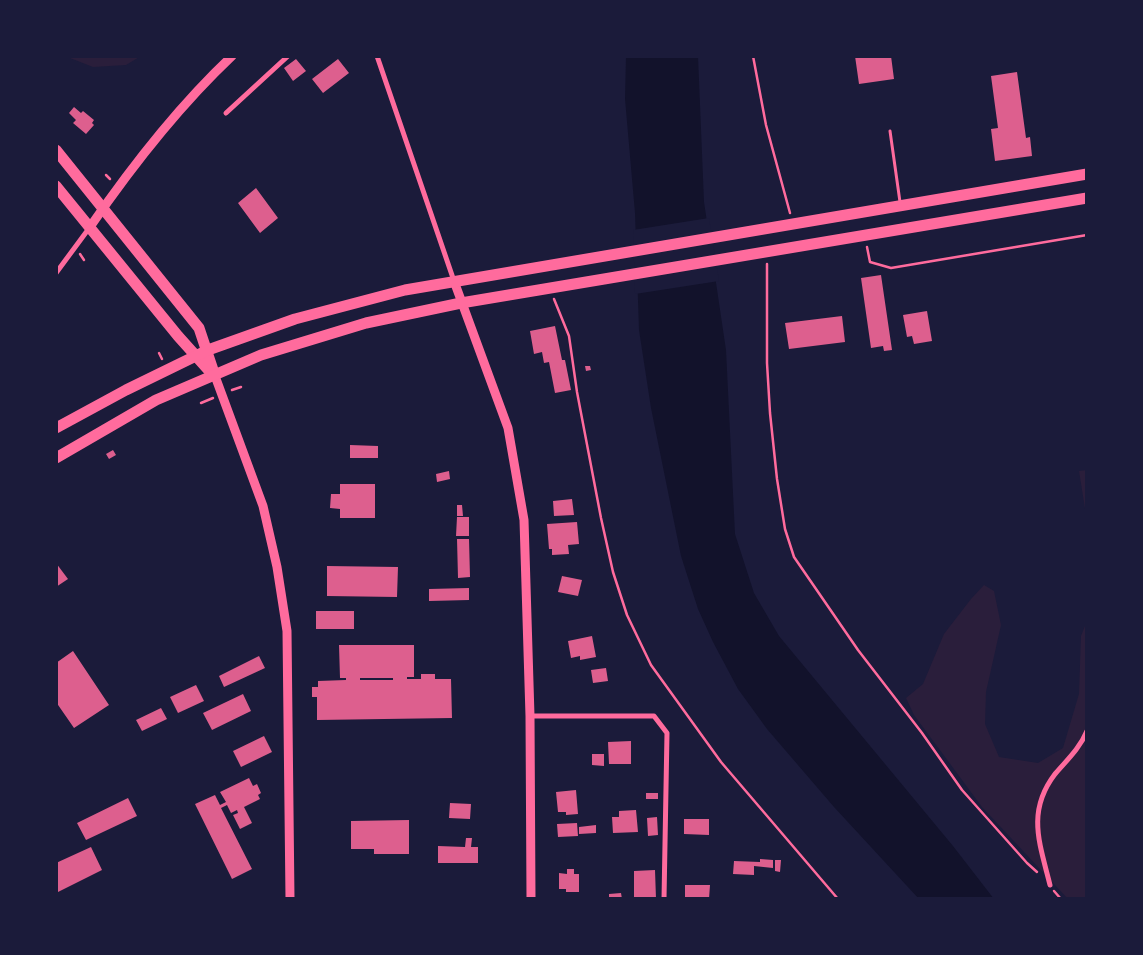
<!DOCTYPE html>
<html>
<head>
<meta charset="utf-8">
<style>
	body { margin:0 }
	#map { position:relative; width:1143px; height:955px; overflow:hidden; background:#1b1b3a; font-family:"PT Sans Narrow",sans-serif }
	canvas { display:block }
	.frame { position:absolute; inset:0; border:58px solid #1b1b3a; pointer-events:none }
</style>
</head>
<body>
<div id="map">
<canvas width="1143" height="955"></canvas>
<div class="frame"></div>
</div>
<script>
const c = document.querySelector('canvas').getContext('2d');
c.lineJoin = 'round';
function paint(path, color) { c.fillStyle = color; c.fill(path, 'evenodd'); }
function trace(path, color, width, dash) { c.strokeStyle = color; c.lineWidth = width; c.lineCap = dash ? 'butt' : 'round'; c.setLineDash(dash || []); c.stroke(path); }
paint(new Path2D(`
	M65,56h76l-15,9 -33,2z
	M1087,470v51l-8,-50z
	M984,585l10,6 7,34 -15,67 -1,32 14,33 39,6 25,-15 16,-54 2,-58 6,-15v278h-19l-86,-92 -68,-92 -8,-17 17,-14 21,-50 27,-35z`), '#2a1e3b');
paint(new Path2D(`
	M626,56h72l6,146 22,148 9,184 19,59 25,43 174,210 41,53h-75l-85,-92 -67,-78 -29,-40 -25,-47 -15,-33 -17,-53 -30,-148 -12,-78 -4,-117 -10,-114z`), '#12122b');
paint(new Path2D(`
	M709,218l10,63 -84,13 -2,-64z`), '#1b1b3a');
paint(new Path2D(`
	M855,56h36l3,23 -35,5z
	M296,59l10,12 -13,10 -9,-13z
	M338,59l11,14 -26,20 -11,-14z
	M1017,72l9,66 4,-1 2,19 -37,5 -4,-32 7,-1 -7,-52z
	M74,107l7,6 2,-2 11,9 -2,3 2,2 -8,9 -13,-11 3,-3 -7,-7z
	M256,188l22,30 -18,15 -22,-30z
	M881,275l11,75 -8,1 -1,-5 -12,2 -10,-70z
	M927,311l5,30 -18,3 -2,-8 -5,1 -4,-22z
	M842,316l3,26 -56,7 -4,-26z
	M555,326l7,34h3l6,30 -16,3 -6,-31 -5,1 -2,-11 -8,2 -4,-23z
	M585,366h5l1,4 -5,1z
	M350,445l28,1v12h-28z
	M113,450l3,5 -7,4 -3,-5z
	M449,471l1,8 -13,3 -1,-8z
	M340,484h35v34h-35v-9l-10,-1 1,-14h9z
	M572,499l2,16 -20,1 -1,-15z
	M457,505h5l1,11h-6z
	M457,517h12v19h-13z
	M577,522l2,22 -11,1 1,9 -17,1v-6h-3l-2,-25z
	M457,539h12l1,38 -12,1z
	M56,563l12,16 -12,8z
	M327,566l71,1 -1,30 -70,-1z
	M562,576l20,4 -4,16 -20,-4z
	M469,588v12l-40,1v-12z
	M316,611h38v18h-38z
	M592,636l4,21 -16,3v-4l-9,2 -3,-17z
	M339,645h75v32h-7v2h14v-5h14v5h16l1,39 -135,2v-23h-5v-10h6v-6l28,-1v-2h-6zM360,678h33v2h-33z
	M73,651l36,54 -35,23 -18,-26v-39z
	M259,656l6,12 -41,19 -5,-11z
	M606,668l2,13 -15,2 -2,-13z
	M196,685l8,16 -26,12 -8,-16z
	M243,694l8,17 -39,19 -9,-17z
	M161,708l6,11 -25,12 -6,-11z
	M264,736l8,16 -31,15 -8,-16z
	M631,741v23h-22l-1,-22z
	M592,754h12v12l-12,-1z
	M249,778l4,8 4,-2 4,9 -3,2 2,4 -16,8 8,16 -12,6 -7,-14 5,-2 -1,-3 -6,3 -4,-8 -6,3 31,61 -20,10 -37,-75 20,-9 5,10 6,-3 -6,-10z
	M576,790l2,24 -12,1v-3h-8l-2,-20z
	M646,793h12v6h-12z
	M128,798l9,18 -51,24 -9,-17z
	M450,803l21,1 -1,15 -21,-1z
	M636,810l2,22 -25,1 -1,-16h7v-6z
	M657,817l1,18 -10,1 -1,-18z
	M684,819h25v16l-25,-1z
	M409,820v34h-35v-5h-23v-28z
	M577,823l1,13 -20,1 -1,-13z
	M596,825v8l-17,1v-7z
	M466,838h6l-1,9h7v16h-40v-17l27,1z
	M91,847l11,23 -46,23v-30z
	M760,859l13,1v8l-19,-2v9l-21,-1 1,-13 26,1z
	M775,860h6l-1,12 -5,-1z
	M567,869h7v5h5v18h-13v-3h-7v-16l8,1z
	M655,870l1,29h-22v-28z
	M685,885h25l-1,14h-24z
	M621,893l1,6h-13v-5z`), '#dd5f8e');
trace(new Path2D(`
	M753,56l13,69 24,88
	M106,175l4,4
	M867,247l3,15 21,6 196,-33
	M80,254l4,6
	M767,264v99l3,50 7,66 8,50 9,28 64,93 64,83 40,57 65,73 10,9
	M554,299l15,37 8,56 24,126 12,54 14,43 24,50 70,97 117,137
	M159,353l3,6
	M232,390l9,-3
	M201,403l12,-5
	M1054,891l7,8`), '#ff6b9d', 2.5);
trace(new Path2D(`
	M890,131l10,71`), '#ff6b9d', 3);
trace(new Path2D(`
	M377,56l77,225
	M226,113l62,-57
	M56,273l34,-46
	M530,716h124l13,17 -3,166
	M1050,885c-10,-41 -24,-73 5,-111 12,-14 25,-26 32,-43`), '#ff6b9d', 5);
trace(new Path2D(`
	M90,227c42,-61 88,-120 142,-171
	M454,281l54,147 16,92 6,196 1,183
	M215,376l48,130 14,61 10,64 3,268`), '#ff6b9d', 9);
trace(new Path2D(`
	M56,150l143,178 16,48
	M56,186l122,150 35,39`), '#ff6b9d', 11);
trace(new Path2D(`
	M56,428l70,-38 82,-40 87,-31 110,-29 682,-116
	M56,458l100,-58 105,-45 105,-32 95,-20 626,-105`), '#ff6b9d', 11);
</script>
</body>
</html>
